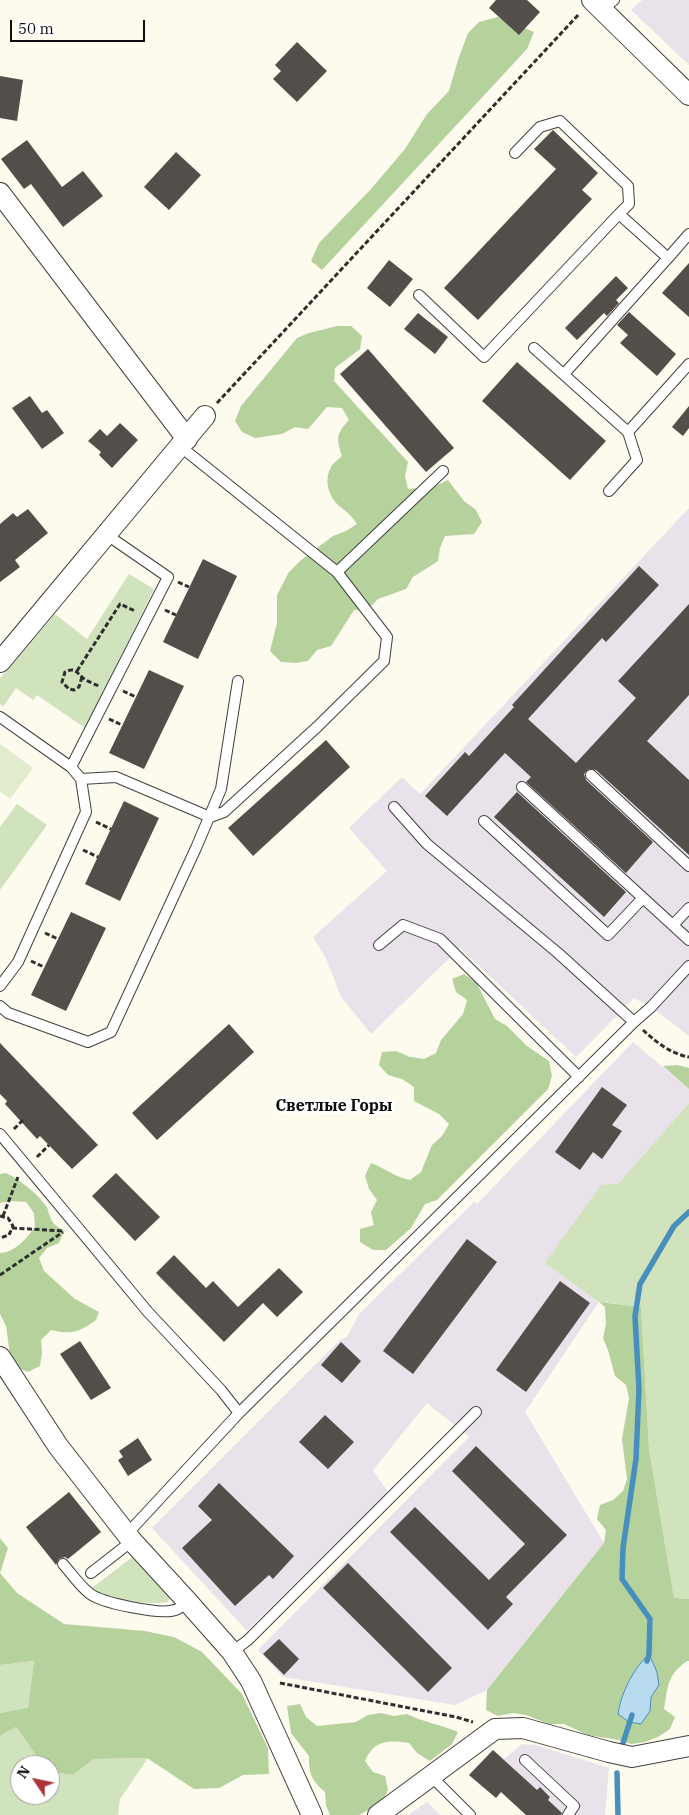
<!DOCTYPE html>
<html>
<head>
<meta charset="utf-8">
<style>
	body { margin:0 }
	#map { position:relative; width:689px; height:1815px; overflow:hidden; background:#fdfaee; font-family:"IBM Plex Serif",serif }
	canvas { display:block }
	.north { position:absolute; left:10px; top:1755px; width:50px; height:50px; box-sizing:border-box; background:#fff; border:1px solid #9e9e9e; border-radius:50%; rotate:304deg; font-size:14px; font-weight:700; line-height:20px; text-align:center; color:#0d0d0d }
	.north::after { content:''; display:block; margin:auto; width:18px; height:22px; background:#ac353b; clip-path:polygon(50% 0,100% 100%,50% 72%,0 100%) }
	.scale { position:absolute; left:10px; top:20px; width:135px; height:22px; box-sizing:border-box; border:2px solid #0d0d0d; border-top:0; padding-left:6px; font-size:15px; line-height:18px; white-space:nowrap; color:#0d0d0d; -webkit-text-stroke:4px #fff; paint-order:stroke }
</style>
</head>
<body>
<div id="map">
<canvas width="689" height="1815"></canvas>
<div class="north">N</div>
<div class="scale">50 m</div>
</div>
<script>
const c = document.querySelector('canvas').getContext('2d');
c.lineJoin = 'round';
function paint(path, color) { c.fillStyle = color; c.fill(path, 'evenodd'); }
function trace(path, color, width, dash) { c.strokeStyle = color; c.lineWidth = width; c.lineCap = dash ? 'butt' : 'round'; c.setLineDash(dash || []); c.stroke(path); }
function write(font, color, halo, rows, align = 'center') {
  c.font = font + ' "IBM Plex Serif",serif'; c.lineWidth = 5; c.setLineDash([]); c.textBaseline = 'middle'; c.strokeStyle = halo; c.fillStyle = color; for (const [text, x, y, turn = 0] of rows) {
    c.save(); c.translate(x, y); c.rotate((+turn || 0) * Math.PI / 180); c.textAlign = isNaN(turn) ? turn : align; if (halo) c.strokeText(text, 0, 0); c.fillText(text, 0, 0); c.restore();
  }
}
paint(new Path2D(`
	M642,0h47v65l-58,-55z
	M689,508v528l-38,-29 -17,-9 -58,59 -116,-109 -89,86 -30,-37 -15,-39 -13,-21 74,-66 -38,-43 53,-51 18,17z
	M633,1042l56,47v14l-71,82 -72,77 53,40 -74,110 79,131 -117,147 -32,15 -172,-28 -25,-27 211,-213 -42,-34 -54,67 15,22 -141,139 -95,-103 189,-189 6,-2 12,-23 115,-112 3,2z
	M522,1744l14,1 73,23 -4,47h-79l-24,-23 -6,6 -7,-16 -6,6 -14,-13 24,-25 11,9z
	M427,1802l13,13h-32z`), '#e9e2ea');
paint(new Path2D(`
	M129,574l25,15 -69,139 -48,-33 -4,5 -17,-12 -13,19 -3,-3v-26l55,-64 32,25z
	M17,804l30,21 -47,65v-63z
	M689,1103v496l-15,-1 -25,-149 -8,-142 -42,-5 -54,-39 56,-78 17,-1z
	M131,1558l7,1 32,36 -2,7c-22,4 -57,-3 -76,-14z
	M34,1661l-6,48 -28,4v-48z
	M16,1727l27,38h-23v30h30v-23l23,3 21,-16 54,-1 -28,41 -2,16h-118v-79z`), '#d0e3bc');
paint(new Path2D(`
	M498,17l36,15 -7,17 -205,221 -11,-9 8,-18 52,-54 34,-40 22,-35 22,-23 9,-31 10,-27 11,-11z
	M337,326h14l11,10 -2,13 -25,19 -1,13 74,81 -3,14 3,13 27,-3 13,-6 16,21 12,9 6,12 -8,12 -29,2 -5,12 -2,13 -25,16 -7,12 -28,10 -10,10 -14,1 -23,36 -14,4 -9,11 -13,2 -14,-1 -11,-11 7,-28v-28l12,-23 11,-11 33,-25 13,-5 11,-7c-8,-12 -11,-12 -20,-20 -9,-10 -13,-24 -6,-37 2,-4 8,-8 11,-11 -6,-18 -6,-22 7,-36l-7,-12 -15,-1 -19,22 -13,-2 -13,7 -27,4 -13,-6 -7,-11 6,-15 56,-68 12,-5z
	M464,974l12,8 19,37 12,7 20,20 22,15 3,15 -4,13 -111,111 -12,4 -14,24 -25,22h-13l-13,-8v-13l14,-4 -3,-13 6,-12 -8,-11 -4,-13 6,-13c16,6 21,13 39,17l11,-8 11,-27 10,-9 7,-12 -10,-10 -25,-13v-14l-12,-8 -14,-4 -9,-10 3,-13 14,-1 14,6 14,2 12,-6 5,-13 22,-26 4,-14 -11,-8 -4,-13z
	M677,1065l12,3v21l-26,-23z
	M6,1173c13,6 32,21 40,33 3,4 3,10 6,15 2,4 8,7 12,10l-5,12 -12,5 -8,10 5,13 31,28 24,13 -3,8c-17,12 -23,15 -45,10l-10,10 1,13 -2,13 -12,6 -12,-5 -6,-12 -4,-29 -6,-12v-61c14,0 27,-15 35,-26l-1,-14 -8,-11 -14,-1 -12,2v-29z
	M599,1302l42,5 8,142 25,149 15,1v62h-2c-20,14 -19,25 -23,48l11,8 -5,12 -12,8 -13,5 -14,2 -12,-4 -31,-5 -24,-11h-15l-23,-9 -13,-2 -15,3 -12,-6 1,-20 117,-147 2,-13 -9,-11 3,-14 13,-5 10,-9 4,-12 -5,-40 7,-41 -3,-13 -11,-9 -7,-26 -5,-12 3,-14 -1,-17z
	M0,1538l8,10 -8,25z
	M0,1573l17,20 47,31 81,7 29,6 28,15 40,42 26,54 1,26 -26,1 -24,13 -25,1 -47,-31 -53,1 -21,16 -23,-3v-7h-7l-27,-38 -16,9v-23l28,-5 6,-47 -34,4z
	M300,1704l6,13 11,9 39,-4 12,-7 13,-2 13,3 13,-2c16,8 34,11 51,18l-6,12 -22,17 -13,-8 -8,-10c-21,-3 -35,-3 -44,18l8,11 12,4 3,14 -6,12 -23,13h-29l-4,-9 -1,-14c-14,-12 -16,-18 -16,-36l-18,-23 -4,-27z`), '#b5d29d');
paint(new Path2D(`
	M0,744l33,24 -23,31 -10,-8z`), '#e1eccc');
const water = new Path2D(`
	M649,1654l8,18 2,13 -8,12 -1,14 -9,13 -12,-2 -11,-8c3,-21 15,-45 31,-60z`);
paint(water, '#b8dbef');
trace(water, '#488fbd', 1);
trace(new Path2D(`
	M647,1661l2,-7 1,-35 -28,-40 1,-31 13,-89 3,-70 -4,-73 5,-32 34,-58 15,-14
	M623,1743l9,-28
	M617,1773l1,42`), '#488fbd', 5.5);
paint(new Path2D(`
	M496,0h31l13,12 -21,23 -30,-27z
	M297,42l30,29 -30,31 -24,-23 8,-8 -6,-6z
	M0,76l23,4 -6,41 -17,-3z
	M553,130l45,43 -16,17 10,9 -114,121 -34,-32 112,-119 -22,-20z
	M27,140l35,47 21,-16 20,25 -40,31 -32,-43 -7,5 -23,-30z
	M176,152l25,23 -32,35 -25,-23z
	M389,260l24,19 -23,28 -23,-19z
	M689,263v54l-27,-24z
	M616,276l12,12 -12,12 3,3 -12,13 -3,-3 -27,27 -12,-12z
	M629,312l47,42 -19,22 -37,-33 8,-8 -11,-10z
	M418,313l30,24 -13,17 -31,-25z
	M368,349l86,99 -28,24 -86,-98z
	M517,362l89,79 -36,39 -88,-79z
	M30,396l12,17 5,-3 17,23 -22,16 -30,-41z
	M689,406v22l-6,8 -11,-9z
	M120,423l18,17 -26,28 -13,-13 2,-3 -13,-11 12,-12 7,7z
	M28,509l20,24 -33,27 5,7 -20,15v-58l13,-11 4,4z
	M203,559l34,17 -39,83 -35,-17z
	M639,566l20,19 -53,57 -4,-4 -74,81 48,44 60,-65 -18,-17 71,-77v91l-42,46 42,39v75l-93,-85 -7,-1 -5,5 2,6 67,62 -27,31 -100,-91 5,-5 -26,-24 -58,63 -22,-20 40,-44 4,4 45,-49 -2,-2z
	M149,670l35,16 -40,83 -35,-16z
	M326,740l24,27 -97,89 -25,-28z
	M517,792l109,100 -22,25 -110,-100z
	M124,801l35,17 -39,83 -35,-17z
	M71,912l35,16 -40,83 -35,-16z
	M229,1024l25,28 -97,88 -25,-27z
	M0,1043l98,102 -26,24 -32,-33 -3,3 -32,-35 2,-3 -7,-7z
	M602,1087l25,18 -15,20 10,6 -20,28 -9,-7 -13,18 -25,-18z
	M116,1173l44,44 -25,24 -43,-45z
	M467,1239l30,23 -84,112 -30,-23z
	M174,1255l32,33 7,-7 25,26 41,-39 24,24 -26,25 -14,-14 -39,39 -68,-69z
	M560,1281l30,22 -64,89 -30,-22z
	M80,1341l31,47 -20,12 -31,-46z
	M341,1342l20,19 -19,22 -21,-18z
	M325,1415l29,27 -26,27 -29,-27z
	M138,1438l14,22 -24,16 -10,-16 5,-3 -4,-6z
	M476,1446l91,89 -61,62 7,7 -25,26 -98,-98 25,-25 74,73 36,-36 -73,-73z
	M219,1483l75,73 -21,23 -4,-4 -34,31 -53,-58 30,-28 -14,-14z
	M69,1492l32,40 -33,27 -3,-2 -6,2 -3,6 -30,-38z
	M348,1563l104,105 -24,24 -105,-104z
	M279,1639l20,20 -15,16 -21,-21z
	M493,1750l44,40 3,-3 10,10 -2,3 14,13 -1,2h-35l-25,-23 -5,6 -27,-23z`), '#544e4a');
const service = new Path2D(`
	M602,10l12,-10
	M515,153l25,-26 20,-6 68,65 1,18 -10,10
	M419,295l65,62 135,-143 49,44 21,-24
	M534,348l94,84 61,-68
	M564,374l104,-116
	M609,491l28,-31 -9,-28
	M337,572l106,-101
	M0,717l71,50 10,12 5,33 -68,150 -18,24
	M71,767l97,-190 -61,-42
	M591,775l98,91
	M81,779l35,-2 94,40 14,-5 93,-85 67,-66 3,-24 -50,-65 -156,-125
	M522,787l167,153
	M394,807l33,37 131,109 76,69
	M484,821l124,114 35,-37
	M673,925l16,-17
	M379,945l24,-20 37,14 139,138
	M0,1006l8,7 80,29 23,-10 85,-184 25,-59 17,-108
	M0,1134l148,178 73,78 18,23
	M127,1534l112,-121 395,-391 17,-15 38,-41
	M63,1564c8,9 16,21 26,29 12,10 71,22 86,17 5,-1 9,-6 12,-9
	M91,1573l41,-32
	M232,1652l16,-12 228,-228
	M525,1760l49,46 -6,9
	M431,1776l39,39`);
const minor = new Path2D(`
	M592,0l97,95
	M0,193l187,246
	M0,662l205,-246
	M0,1357l58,89 74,95 55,60 45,51 19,29 61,134
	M378,1815l117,-86 28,-1 86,24 23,5 57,-11`);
trace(service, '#404040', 12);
trace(minor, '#404040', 22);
trace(new Path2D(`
	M217,403l362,-389
	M178,582l11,5
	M165,610l11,5
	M77,671l43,-67 15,7
	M82,677l-3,10 -5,3 -5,-1 -7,-7 3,-10c10,-5 11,0 18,6 4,3 11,6 16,8
	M123,691l13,6
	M109,719l13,6
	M96,822l15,7
	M83,850l15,7
	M45,933l13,6
	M31,961l13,6
	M643,1030c13,12 28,24 46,27
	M14,1129l10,-10
	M37,1157l12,-12
	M0,1216l8,2 5,8 -4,9 -9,3
	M3,1216l15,-39
	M12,1228l52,3
	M0,1275l63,-43
	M280,1683l176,34 17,5`), '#2f2f2f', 3, [5, 2.5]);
trace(service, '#fff', 10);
trace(minor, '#fff', 20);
write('bold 16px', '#0d0d0d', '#fff', [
	["Светлые Горы",334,1106]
]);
</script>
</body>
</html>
